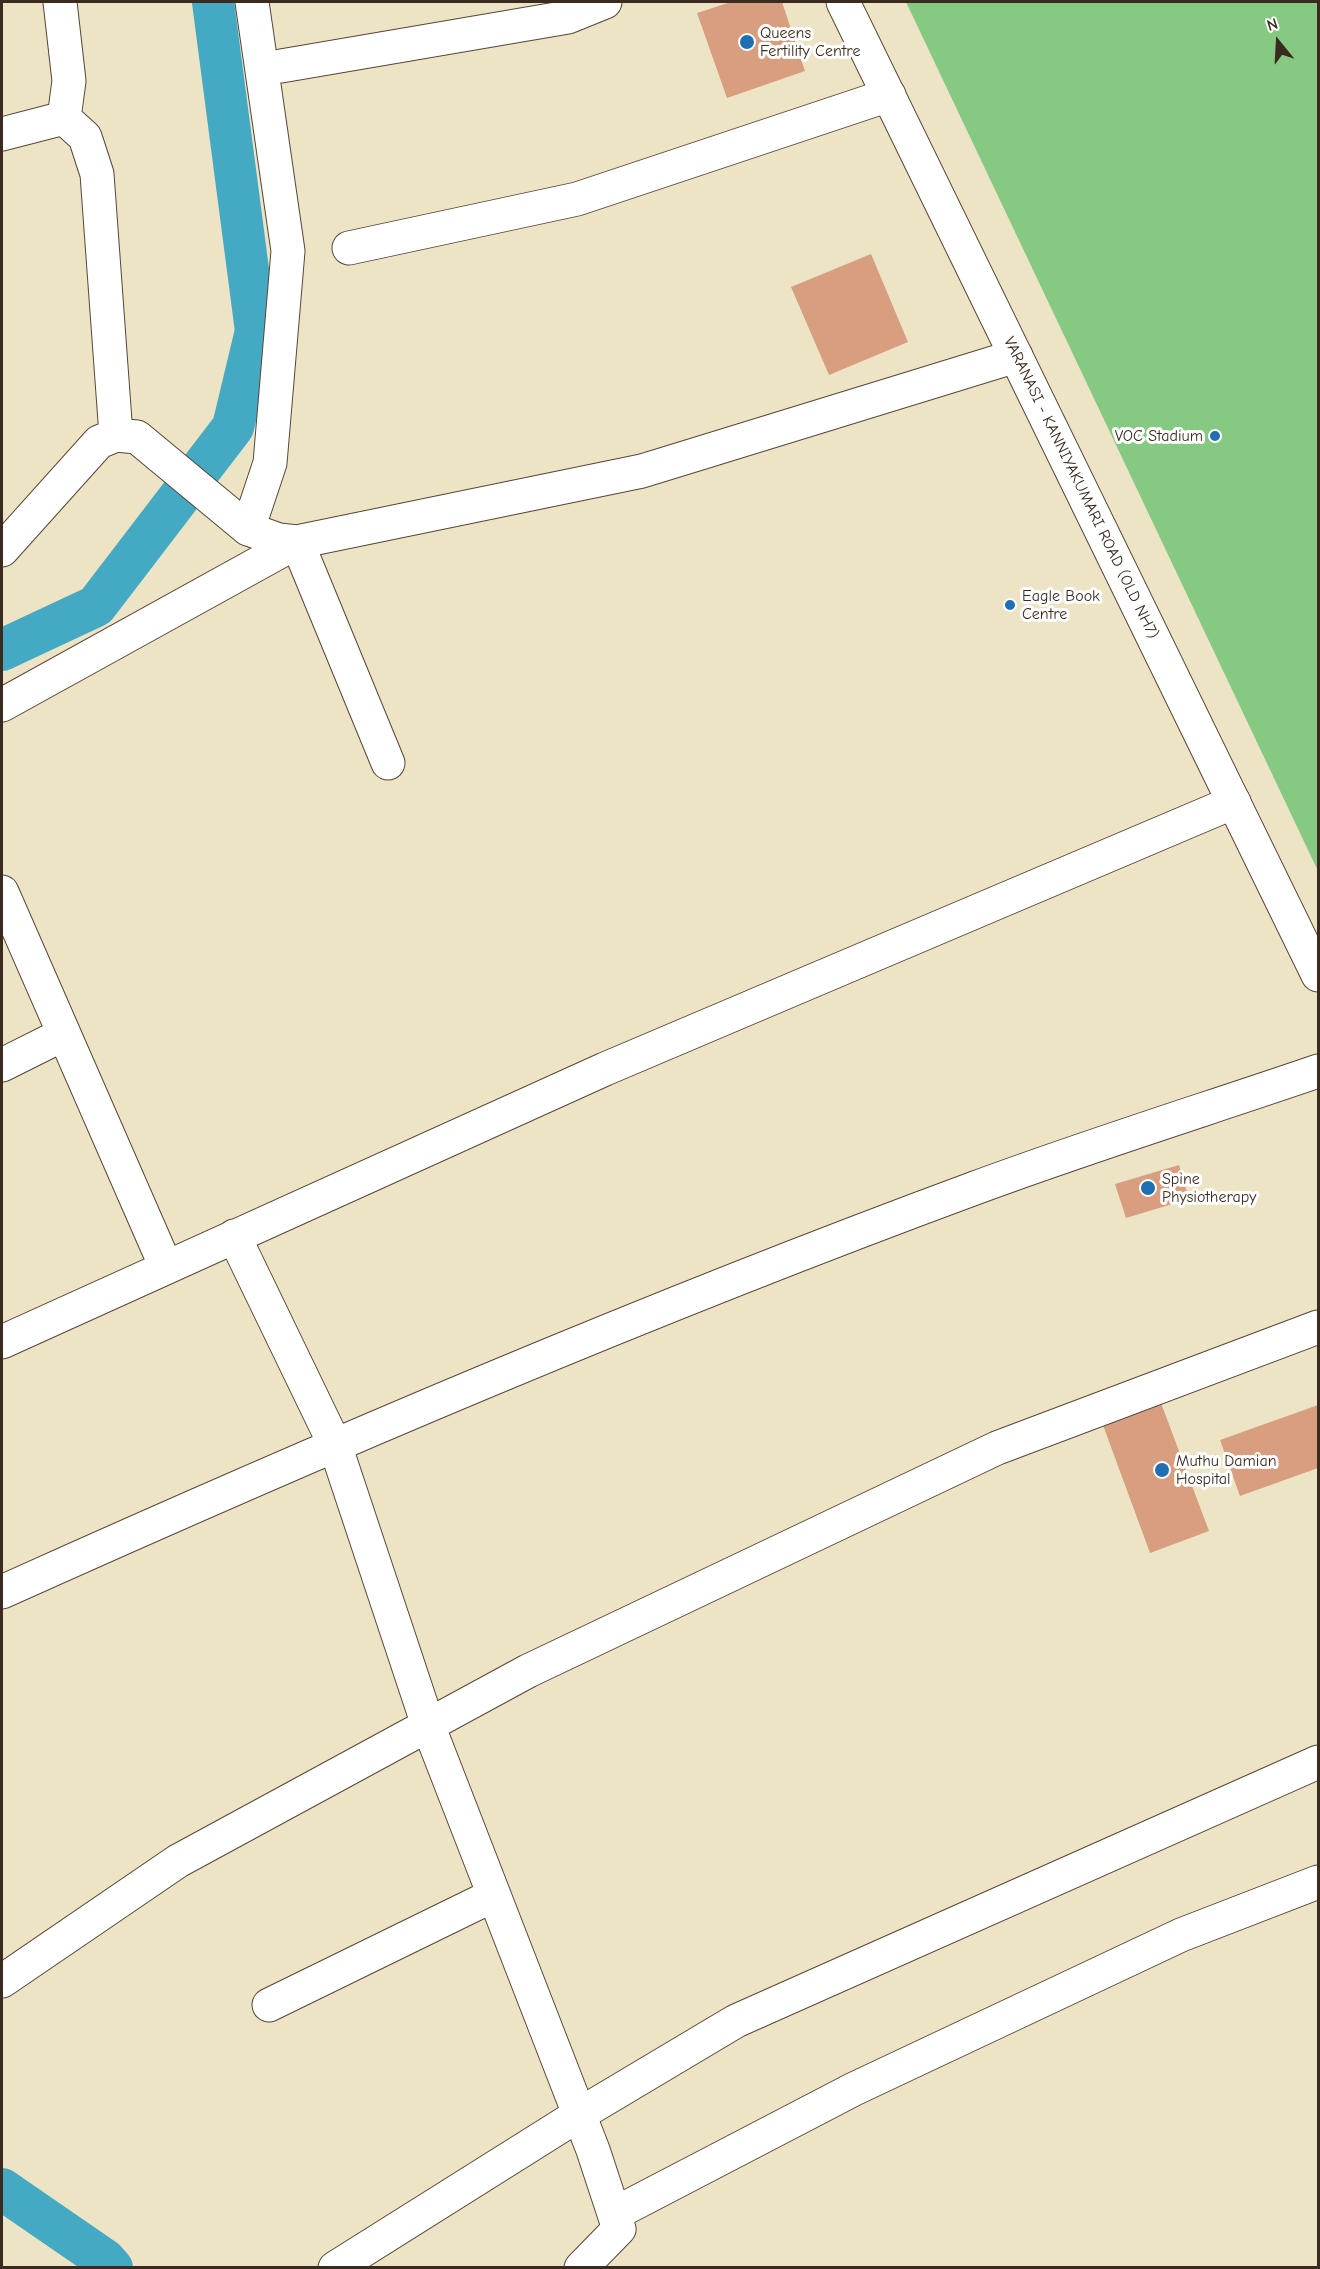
<!DOCTYPE html>
<html>
<head>
<meta charset="utf-8">
<style>
	body { margin:0 }
	#map { position:relative; width:1320px; height:2269px; overflow:hidden; background:#ede4c6; font-family:"Comic Neue",sans-serif }
	canvas { display:block }
	.frame { position:absolute; inset:0; border:3px solid #3b2a1e; pointer-events:none }
	.north { position:absolute; left:1248px; top:12px; width:60px; height:60px; -webkit-text-stroke:4px #fff; paint-order:stroke; rotate:342deg; font-size:16px; font-weight:700; line-height:24px; text-align:center; color:#3b2a1e }
	.north::after { content:''; display:block; margin:auto; width:21px; height:27px; background:#3b2a1e; clip-path:polygon(50% 0,100% 100%,50% 72%,0 100%) }
</style>
</head>
<body>
<div id="map">
<canvas width="1320" height="2269"></canvas>
<div class="frame"></div>
<div class="north">N</div>
</div>
<script>
const c = document.querySelector('canvas').getContext('2d');
c.lineJoin = 'round';
function paint(path, color) { c.fillStyle = color; c.fill(path, 'evenodd'); }
function trace(path, color, width, dash) { c.strokeStyle = color; c.lineWidth = width; c.lineCap = dash ? 'butt' : 'round'; c.setLineDash(dash || []); c.stroke(path); }
function write(font, color, halo, rows, align = 'center') {
  c.font = font + ' "Comic Neue",sans-serif'; c.lineWidth = 6; c.setLineDash([]); c.textBaseline = 'middle'; c.strokeStyle = halo; c.fillStyle = color; for (const [text, x, y, turn = 0] of rows) {
    c.save(); c.translate(x, y); c.rotate((+turn || 0) * Math.PI / 180); c.textAlign = isNaN(turn) ? turn : align; if (halo) c.strokeText(text, 0, 0); c.fillText(text, 0, 0); c.restore();
  }
}
paint(new Path2D(`
	M906,2h412v869z`), '#86c982');
trace(new Path2D(`
	M2,650l94,-44 137,-179 23,-96 -43,-329
	M2,2189l103,71 7,8`), '#44aac4', 42);
paint(new Path2D(`
	M731,2h51l23,69 -78,27 -30,-85z
	M871,254l37,88 -79,33 -38,-88z
	M1179,1165l10,34 -63,19 -11,-34z
	M1158,1395l51,136 -59,22 -50,-136z
	M1318,1405v63l-78,28 -20,-56z`), '#d79e7f');
const minor = new Path2D(`
	M60,2l9,79 -5,37
	M281,66l287,-49 37,-15
	M2,134l62,-16 21,19 12,37 19,261
	M349,248l228,-49 312,-104
	M248,529l22,-66 18,-212 -36,-249
	M2,550l97,-108 17,-7 21,2 111,92 31,11 18,2 345,-71 374,-115
	M2,705l295,-163 91,221
	M2,892l164,375
	M2,1065l62,-31
	M234,1236l101,209 93,280 165,425 26,79 -38,39
	M2,1342l603,-273 629,-267
	M2,1592c320,-144 643,-282 973,-404 113,-42 229,-78 343,-117
	M2,1981l176,-120 350,-190 469,-223 321,-121
	M269,2005l225,-110
	M614,2214l240,-125 327,-154 137,-53
	M335,2268l245,-154 156,-93 582,-259`);
const major = new Path2D(`
	M843,2l475,973`);
trace(minor, '#564637', 35);
trace(major, '#564637', 35);
trace(minor, '#fff', 33);
trace(major, '#fff', 33);
for (const [x, y, r, color] of [
	[747,42,8,"#1f6fb2"],
	[1215,436,6,"#1f6fb2"],
	[1010,605,6,"#1f6fb2"],
	[1148,1188,8,"#1f6fb2"],
	[1162,1470,8,"#1f6fb2"]
]) { const dot = new Path2D(); dot.arc(x, y, r, 0, 2 * Math.PI); c.fillStyle = color; c.fill(dot); trace(dot, '#fff', 2); }
write('16px', '#3b2a1e', '#fff', [
	["Queens",760,33],
	["Fertility Centre",760,51],
	["VOC Stadium",1203,436,"right"],
	["Eagle Book",1022,596],
	["Centre",1022,614],
	["Spine",1162,1179],
	["Physiotherapy",1162,1197],
	["Muthu Damian",1176,1461],
	["Hospital",1176,1479]
], 'left');
write('16px', '#3b2a1e', '#fff', [
	["VARANASI - KANNIYAKUMARI ROAD (OLD NH7)",1081,488,64]
]);
</script>
</body>
</html>
